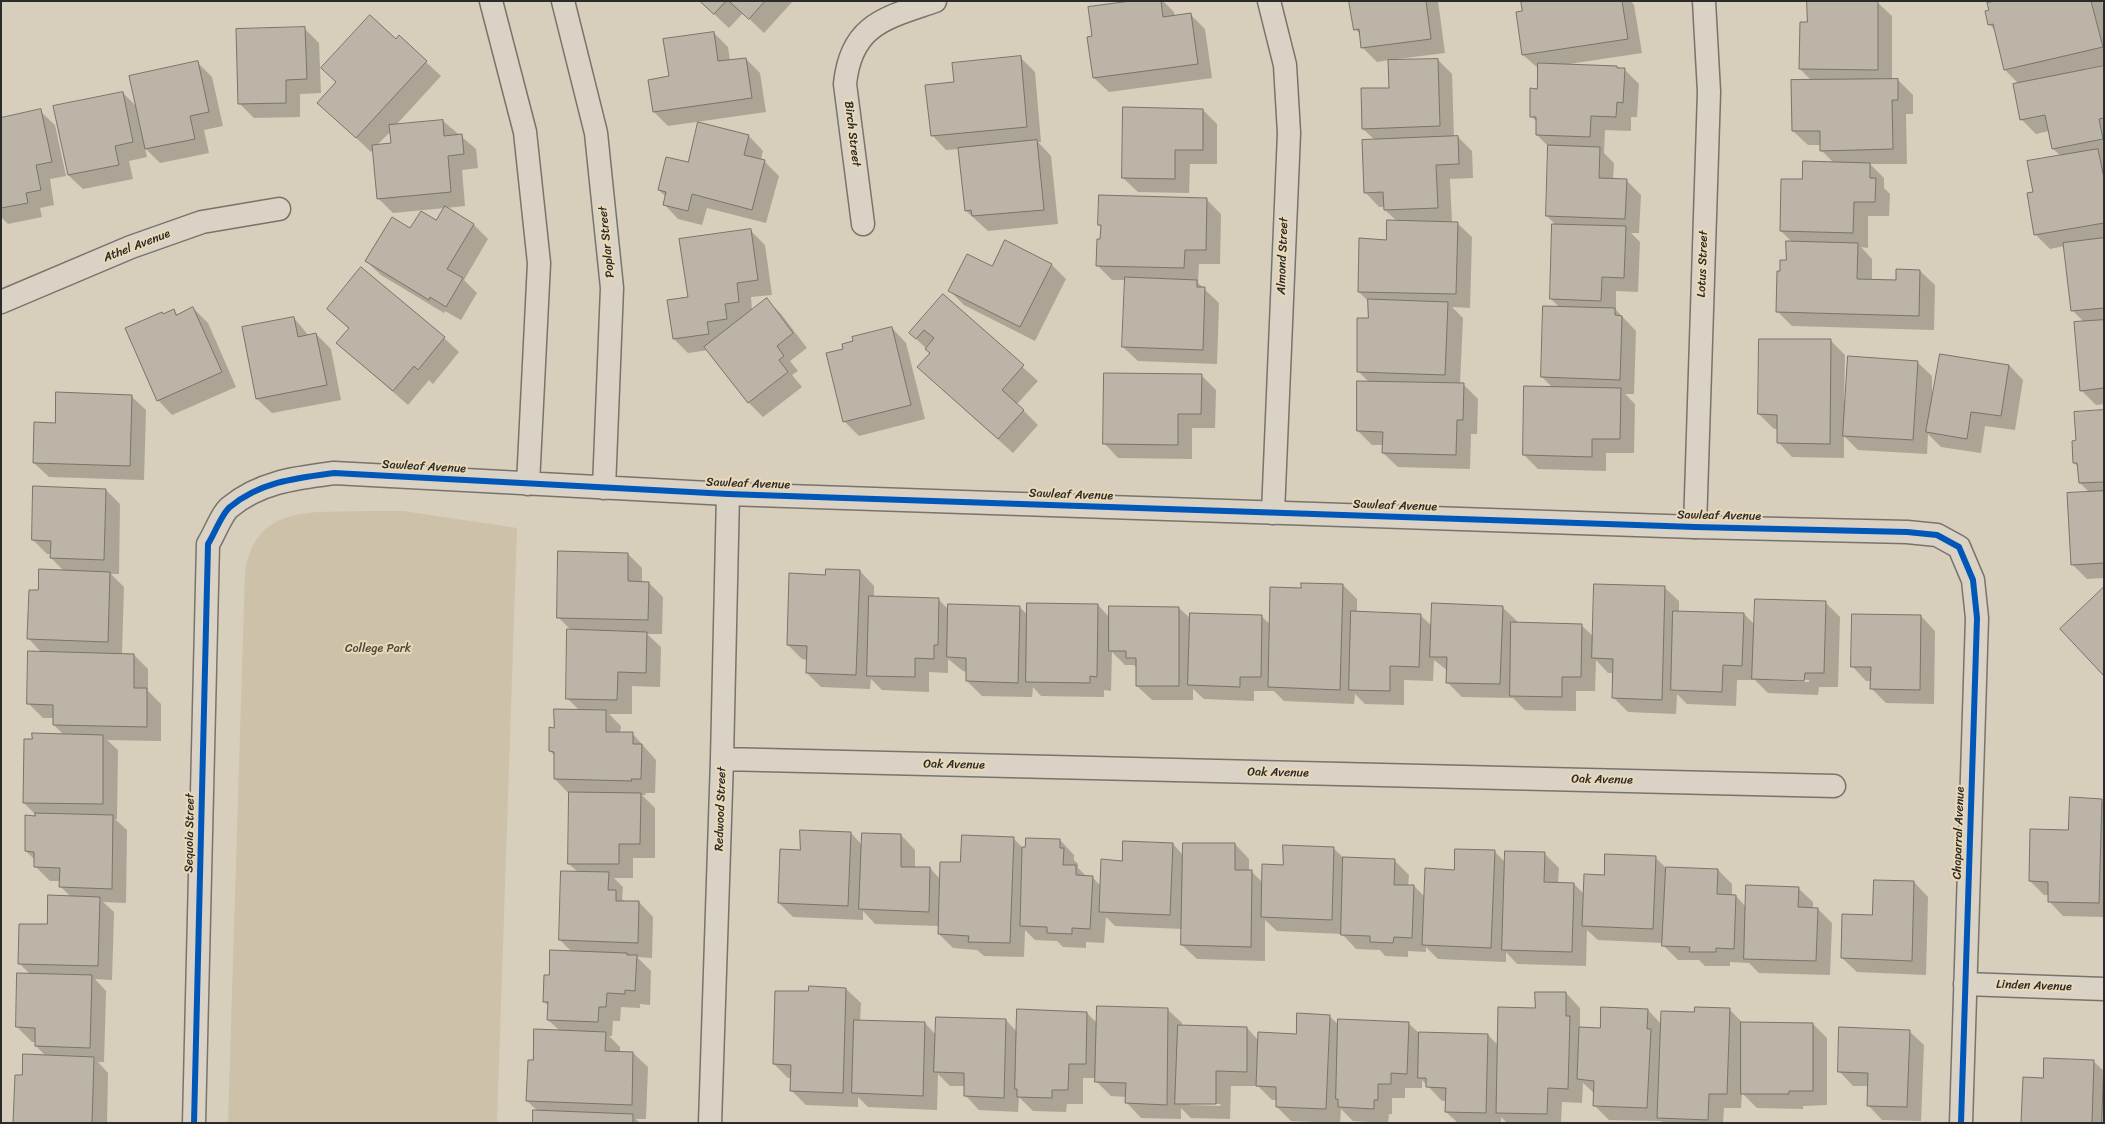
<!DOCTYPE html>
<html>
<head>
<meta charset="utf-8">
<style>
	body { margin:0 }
	#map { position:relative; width:2105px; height:1124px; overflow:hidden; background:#d7cebb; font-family:Sriracha,sans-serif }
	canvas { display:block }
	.frame { position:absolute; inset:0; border:2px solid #2b2b2b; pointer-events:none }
</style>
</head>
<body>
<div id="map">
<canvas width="2105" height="1124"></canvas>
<div class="frame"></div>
</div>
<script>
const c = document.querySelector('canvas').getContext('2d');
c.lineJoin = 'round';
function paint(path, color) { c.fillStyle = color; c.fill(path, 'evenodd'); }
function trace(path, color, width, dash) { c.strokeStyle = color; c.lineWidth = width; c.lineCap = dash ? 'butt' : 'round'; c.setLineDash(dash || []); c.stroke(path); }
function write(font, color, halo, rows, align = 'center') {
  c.font = font + ' Sriracha,sans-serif'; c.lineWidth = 4; c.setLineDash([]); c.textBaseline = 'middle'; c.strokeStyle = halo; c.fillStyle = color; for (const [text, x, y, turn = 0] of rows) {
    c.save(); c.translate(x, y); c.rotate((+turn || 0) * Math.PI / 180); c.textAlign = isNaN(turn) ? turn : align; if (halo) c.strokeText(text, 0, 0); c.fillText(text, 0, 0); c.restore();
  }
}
paint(new Path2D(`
	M365,511h38l114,17 -20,595h-269l17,-550c10,-69 66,-60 120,-62z`), '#cdc1a9');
paint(new Path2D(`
	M700,1h93l-29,32 -21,-20 -14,15z
	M1138,1h25l11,11 1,5 15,-3 15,15 7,49 -103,14 -15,-14 -6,-41h5z
	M1350,1h88l7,52 -48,6v2l41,-1 14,14 2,63h4l14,14 1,27 -23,1 2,44h5l15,14 -2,71 -18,-1 11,11 -3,66h3l15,15 -1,35h-6l-1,35 -72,-2 -15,-14v-8h-11l-14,-14 11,-49 -11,-11 11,-52v-17l-10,-10 38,-71 -12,-11v-3h-6l-14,-15 10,-52 -12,-11 27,-40 -1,-29 -12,2 -15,-15 -1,-12 -6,-6 -3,-10z
	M1522,1h109l3,4 8,48 -73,11 48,3 7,2 15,15 -2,33h-6v14l-26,-1 -1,23 10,10 -1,16 13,1 15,15 -2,38h-8l9,9 -2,50 -22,-1v19l20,21 -2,63h-9l10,10 -1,49h-28v18l-68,-2 -14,-14 28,-68 -10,-10 17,-70 -8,-8 5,-74 -9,-9 2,-69 -12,-12v-13l-6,-6 7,-26 1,-21 -16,-14 1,-43z
	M1826,1l51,1 15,14v64h6l15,15v19h-7l1,50h-37l14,14v10l6,6 -1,22h-21v32l-7,-1 11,12v22h25v-10h23l15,14 -1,45 -142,-4 -15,-15 4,-39 6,-11 5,-19 -11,-11 1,-51h21l31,-17 -13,-13v-5h-13l-15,-14 19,-50 -12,-12 8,-46z
	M1999,1h103l2,10v54l-18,4v2l18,-4v337l-8,1 -15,-15 3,-68 -12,-12 -7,-64 -15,3 -15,-15 -1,-42 27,-36 -8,-7 -4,-18 -13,3 -15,-15 -2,-35 -14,-14 -10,-40 -6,-6 1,-14z
	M304,28l15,15 2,50 -21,1v23l-46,1 -15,-15z
	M714,33l14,14 2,14 16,-2 14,14 6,39 -98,14 -14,-14 -5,-32 21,-3z
	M396,40l30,22 15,14 -45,49 47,-4 33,28 2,19 -16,2 3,36 -20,2 29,17 14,14 -24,41 13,13 -16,27 -16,-9 -1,2 -63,-38 -15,-14 45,-32 26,-7 8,-14 -52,5 -15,-15 -4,-49 -3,3 -52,-49zM391,131l1,13 -15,1z
	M1020,57l15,15 6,70h-3l13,14 7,68 -70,7 -23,-21 -5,-61 -14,1 -14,-15 23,-52z
	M197,62l15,15 11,49 -19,4 5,23 -49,10 -15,-15 2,9 -18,4 4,18 -50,10 -15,-14 55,-82 14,14z
	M1203,110l14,14v40h-27l-1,29 -51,-1 -15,-14z
	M40,111l15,14 11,51 -16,3 4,26 -14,3 2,9 -34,7 -7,-7v-98z
	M749,136l14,15 -2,9 3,1 15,15 -13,47 -59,-15 -5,17 -24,-6 -14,-15 2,-7 -7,-7 29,-26z
	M1206,199l15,15 -1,50h-21l-1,19 21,20 -2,61 -79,-3 -15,-14 3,-67h-14l-15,-15 4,-25 1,-12 -3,-3z
	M751,231l14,14 7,50 -21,2 1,14 15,-11 14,14 26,34 -17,13 8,10 -6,4 10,12 -39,30 -14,-14 -40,-53 -21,3 -14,-14 15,-42z
	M1052,265l14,14 -31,62 -71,-36 -14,-14 42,-23z
	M943,295l95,86 -21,23 21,21 -25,28 -95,-86 13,-14 -21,-20z
	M193,308l15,15 28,64 -64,28 -14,-15 6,-85 9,-5 5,5z
	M328,309l116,29 15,14 -26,32 -4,-4 -21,25 -71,-62 12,-14z
	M294,318l15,18 7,-2 15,15 10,51 -69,13 -15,-14z
	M892,328l14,15 19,76 -66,17 -15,-15v-71z
	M1760,340h70l15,15 -1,46 73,-39 15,14v28l77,-39 14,15 -8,50 -30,-4 -4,27 -40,-6 -13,-13 -1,20 -69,-4 -14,-14v22l-52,-1 -14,-15v-13h-4l-15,-15z
	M1201,375l15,15 -1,38h-23v31l-74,-1 -14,-15z
	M131,396l15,14 -2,70 -95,-3 -15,-14 22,-39z
	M2104,411v167l-17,1 -15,-15 18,-71 -10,-10 -1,-16 -5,-4 3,-22z
	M106,490l14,14 -1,70h-8l13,13 -2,67 12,1 14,14v22l13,13v37l-54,-1 11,10 -1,69h-2l12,11 -1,73 -23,-1 11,10 -2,68 -17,-1 11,12 -2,71h-6l10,11 -1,50h-93l9,-47 23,-20 -10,-10v-4h-4l-15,-15 13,-53 -11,-11 52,-66 -11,-11v-5h-10l-15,-15v-6l-9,-9 10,-36 -12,-12 40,-68 -10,-10v-7h-11l-15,-15 14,-50 -14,-15 11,-47 25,-20 -13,-13v-4h-4l-14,-14z
	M628,554l14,14v15h7l14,14 -1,37h-15l14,13 -1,40 -28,-1v28h-23l12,12 -1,7h12l24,27 -1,33h-10l1,2h-4l13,13v50h-22v20h-19l9,9 -1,12 4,3h13l14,15 -1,41 -15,-1 14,14 -1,34 -10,-1v4l-19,-1 -1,14h-7l-1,15h-3l11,11v5l13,1 15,14 -2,52h-10l4,4h-106l4,-12 -11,-10 7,-40 26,-30 -12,-11 1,-14 -5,-4 6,-26 21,-25 -11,-11 2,-68h16l-9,-8v-70l-14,-15v-23l-5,-5 4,-22 25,-19 -12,-12 4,-68 -13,-13z
	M860,571l14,15v11l64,2 11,11 70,-3 9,8 70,-10 12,13v-11l69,1 12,11 70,-3 10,9 31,-36 41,-4 14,14v14l63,2 12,11 70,-19 15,14v3l64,1 13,12 70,-50 15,14v11l65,2 11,11 70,-23 15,15 -2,70h-19l-1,8 -50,-2 -13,-13h-18l-1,26 -49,-2 -10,-10 -1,20 -48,-2 -15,-15v-24h-5l-12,-13 -1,31h-19v20l-51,-1 -12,-12 -51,-1 -15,-15 1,-11 -14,-11 -1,21 -29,-1v25l-39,-1 -10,-10 -1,10 -70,-3 -10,-10h-20v10l-50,-2 -11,-10v11h-41l-15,-14v-18l-3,-3h-9l-13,-13 -1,39 -7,-1v7l-63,-1 -8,-9 -1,10 -50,-1 -15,-15v-9l-4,-1 -15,-12v14l-19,-1v20l-47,-2 -11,-11 -1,10 -49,-2 -14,-14v-13l-5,-1 -14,-14 38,-69zM1767,678l42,2v2l-42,-2z
	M1921,616l14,15 -1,73 -48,-1 -15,-15v-7h-5l-14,-15z
	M2101,800l3,2v115l-41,-1 -14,-15v-6h-5l-14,-14 39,-50z
	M851,833l11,12 39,-10 14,15v18h15l10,11 21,-16 52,-25 10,10 37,-8 14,15v5l4,4v4l8,8 6,1 9,9 22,-24 50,-18 10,11 52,-11 14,15v12h2l12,12 21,-17 49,-18 11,10 50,2 15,15 -1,11h6l11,11 30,-26 39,-20 12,12 38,-10 15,15 -1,15 16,1 10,10 21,-18 50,-19 11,11 52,2 14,14v12h4l10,11 52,-19 15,14v6l5,1 14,14 -2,52 -71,-2 -10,-10 -19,-1v4h-25l-6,-6h-21l-15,-15v-2l-65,-3 -11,-10 -1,36 -69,-2 -11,-12v10l-68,-3 -12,-12v5l-18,-1v6l-23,-1 -5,-6 -24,-1 -14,-15 -65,-3 -12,-11v41l-68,-2 -15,-14v-16l-67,-3 -9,-9 -2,26 -18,-1v6l-23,-1 -6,-6 -22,-1 -10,-10 -1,27 -40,-1 -7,-6 -24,-2 -14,-14v-8l-64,-2 -12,-13v9l-70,-3 -14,-14 22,-52z
	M1914,882l14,15 -2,78 -69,-3 -15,-14 31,-42z
	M810,987l36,2 15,14 -1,19 65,1 11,12 1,-16 69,1 11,12 70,-19 11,11 69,-15 15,14v4l65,1 11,12 39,-5 32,-19 10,9 69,-2 11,10 69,2 10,10 38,-36 30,-16 14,15v19l21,2 47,-19 13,14 34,-11 34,-4 14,14 70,1 14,14v67l-24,1v3l-46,-1 -15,-15 -1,15h-17l-1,15h-59l-3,-2 -52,-1 -15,-15 1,-11 -12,-11 -1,20 -20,-1 -1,21h-54l-6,-6v6h-43l-12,-11 1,-11h-5l-20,-21v8h-17v10h-13v16h-3l-1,9 -35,-2 -12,-12 -1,14 -49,-2 -14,-14v-7h-5l-14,-14h-27l-1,33 -39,-1 -10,-10v11l-40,-1 -14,-15v-6l-16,-1 -15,-15v-3h-13v26h-16l-1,8 -33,-1 -14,-14 -1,15 -39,-2 -14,-15v-9h-15l-12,-12 -1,36 -69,-3 -10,-10v10l-52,-2 -14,-14v-13h-4l-14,-14 35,-71zM1190,1103l31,1 -1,2 -30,-1z
	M1909,1031l15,14 -3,76 -39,-1 -14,-15v-19h-15l-14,-15z
	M2093,1061l11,10v52h-82l22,-44z`), '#0003');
const building = new Path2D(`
	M700,1h26l-12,13z
	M729,1h36l-16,18z
	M1131,1h30l2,16 28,-4 7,51 -105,14 -6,-41 5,-1 -4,-29z
	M1349,1h77l5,38 -70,9 -2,-19 -5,1z
	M1521,1h101l6,38 -106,16 -6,-43 6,-1z
	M1807,1h71v69l-79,-1 1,-47h7z
	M1995,1h96l12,46 -99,23 -11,-46 -5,1 -3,-14 4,-1 -2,-7z
	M370,15l26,24 3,-4 28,26 -71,77 -39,-35 19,-21 -15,-14z
	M305,27l2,52 -21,1v23l-48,1 -2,-75z
	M714,32l4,29 28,-3 6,40 -99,14 -5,-32 21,-4 -6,-37z
	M1021,56l6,71 -96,9 -6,-51 29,-3 -2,-19z
	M1438,59l2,67 -78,3 -1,-41h28l-1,-28z
	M198,61l11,51 -19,4 5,23 -50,10 -16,-73z
	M1538,63l79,3v2h8l-2,35 -6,-1 -1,15 -25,-1 -1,21 -54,-2v-18h-6v-29l7,1z
	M2104,66v52l-5,1 4,20 -51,10 -7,-34 -25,5 -7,-36z
	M1898,79v21h-6l1,49 -73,2v-20h-28l-1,-51z
	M123,92l10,50 -18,4 4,19 -51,10 -15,-69z
	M1123,107l80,2v41h-28v29l-53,-1z
	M41,109l11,53 -16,3 5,25 -15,3 2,10 -27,5v-90z
	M443,120l1,16 18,-2 2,20 -16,2 3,36 -74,7 -5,-54 19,-2 -2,-18z
	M698,122l51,13 -5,20 21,5 -13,50 -60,-16 -4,17 -25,-6 3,-13 -8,-2 8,-33 22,5z
	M1458,136l1,28 -23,1 2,43 -54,2 -1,-18 -19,1 -2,-53z
	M1037,140l7,70 -72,6 -1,-6 -6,1 -7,-63z
	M1548,145l52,2 -1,31 28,1 -2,40 -79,-3z
	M2098,149l6,29v45l-70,12 -7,-42 6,-1 -6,-31z
	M1803,161l67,2v15h6l-1,24h-21l-1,31 -73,-2 1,-52h21z
	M1099,195l108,3 -1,52h-21l-1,18 -88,-2 1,-27h3l1,-14h-3z
	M445,206l29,18 -27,45 16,9 -17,29 -16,-10 -1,3 -64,-39 27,-44 18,11 11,-17 15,9z
	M1387,220l71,2 -2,72 -98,-2 1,-54 27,2z
	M1552,224l74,2 -2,52 -22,-1 -1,24 -51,-2z
	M751,229l7,51 -21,3 2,19 -14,2 2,15 -20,3 2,12 -36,5 -6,-39 21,-3 -9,-58z
	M2104,238v70l-33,3 -8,-68z
	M1005,240l47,24 -32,63 -72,-36 19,-37 25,12z
	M1786,241l72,2 -1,36 39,1v-11l24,1 -1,46 -143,-4 1,-41h3v-11h6z
	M361,267l84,70 -27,33 -4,-4 -21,25 -57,-48 13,-15 -22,-19z
	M1125,277l72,3v7h8l-2,63 -81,-3z
	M943,294l81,71 -22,25 22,20 -26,29 -81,-72 13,-14 -5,-4 9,-11 -10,-8 -8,9 -7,-6z
	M767,298l26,35 -16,13 7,10 -5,4 9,12 -40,31 -44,-56z
	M1368,299l80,3 -3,73 -88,-3v-54h11z
	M1543,306l72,2v7l7,1 -2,64 -79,-3z
	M193,307l29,65 -65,29 -32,-73 37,-16 1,2 11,-5 2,6z
	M294,317l4,20 18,-4 11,52 -71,14 -14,-72z
	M2104,320v68l-24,3 -6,-69z
	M892,327l19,78 -68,17 -17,-69 17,-4 -1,-5 11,-3 -1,-4z
	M1759,339h72l-1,105 -53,-1v-28l-19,-1z
	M1940,354l69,11 -8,51 -30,-4 -4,27 -41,-7z
	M1848,356l70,5 -5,79 -70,-4z
	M1104,373l98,1 -1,40h-23v31l-75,-1z
	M1357,381l107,2 -1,37h-6l-1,35 -74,-2 1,-21 -26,-1z
	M1524,386l97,2 -1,51h-28v18l-69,-2z
	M56,392l76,3 -2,71 -97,-3 1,-41 21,1z
	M2104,410v72l-25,1 -2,-20h-4l-1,-22 4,-1 -2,-28z
	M33,486l73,3 -2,71 -54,-2 1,-17 -19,-1z
	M2104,491v72l-33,2 -4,-72z
	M558,551l70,2v28l21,1 -1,38 -91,-2z
	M39,569l71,3 -2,70 -81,-3 2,-49h9z
	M826,569l34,1 -4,105 -50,-2 1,-27 -20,-1 2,-72 36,2z
	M1301,583l42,1 -3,106 -72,-3 2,-100 31,1z
	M1594,584l71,2 -3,114 -50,-2 1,-39 -21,-1z
	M2104,587v89l-44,-47z
	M869,596l70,2 -1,47h-4v14l-19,-1v19l-48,-1z
	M1755,599l71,2 -2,72h-19l-1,8 -52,-2z
	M1027,603l71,1 -1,73 -7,-1v7l-64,-1z
	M1432,603l71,3 -3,78 -54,-1 1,-26h-17z
	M948,604l72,2 -2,77 -52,-2v-23l-19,-1z
	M1109,606l70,1v79h-43v-28h-10v-7h-17z
	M1351,611l70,3 -2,53 -29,-1v25l-41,-1z
	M1673,611l71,2 -2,53 -19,-1 -1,27 -51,-2z
	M1190,613l72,2 -1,62h-21v10l-52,-2z
	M1852,614l69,1 -1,75 -50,-1 1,-22h-20z
	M1511,622l71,2 -1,53h-19v20l-52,-1z
	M567,629l80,3 -1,41 -28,-1 -1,28 -51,-1z
	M28,651l106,3v34h13v39l-94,-2v-20l-26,-1z
	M554,709l52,1v22h27v12h9l-1,35h-10l1,2 -78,-2v-27l-5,-1v-24l5,1z
	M32,733l71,2v69l-80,-1 1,-64h8z
	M569,792l72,1 -1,51h-21v20h-51z
	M2070,797l32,2 -3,104 -51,-1v-20l-19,-1 1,-52 38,1z
	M35,813l78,2 -1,74 -53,-2 1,-19 -26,-1v-15l-9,-1v-36l10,1z
	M800,830l51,2 -3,74 -70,-3 2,-54 20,1z
	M862,833l39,1v33h29l-1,45 -70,-3z
	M962,835l52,2 -4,106 -42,-1 1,-6 -31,-2 2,-72h20z
	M1026,838l34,1v9h4l-1,17h13v10l17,1 -3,53 -18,-1v6l-25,-1v-6l-27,-1 2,-79h3z
	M1123,841l50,2 -3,72 -71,-3 2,-53 21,2z
	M1183,843h52v27h17l-1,77 -70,-2z
	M1283,845l51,2 -2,73 -71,-3 1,-53 21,1z
	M1455,849l40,1 -4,98 -69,-3 3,-77 29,2z
	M1505,851l40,1 -1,30 30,1 -2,69 -70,-2z
	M1605,854l51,2 -3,73 -71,-3 2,-52 20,1z
	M1343,857l52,2 -1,26h20l-2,53 -18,-1 -1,6 -23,-1v-6l-29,-1z
	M1666,867l52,2 -1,25 19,1 -2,54 -18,-1v4h-27l1,-5 -28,-1z
	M561,871l48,1 -1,18h8v11h23l-1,42 -79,-3z
	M1874,880l40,1 -2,80 -71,-3 1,-44 30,1z
	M1746,885l53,2 -1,20 20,1 -2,53 -72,-2z
	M48,895l52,2 -2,69 -80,-2 1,-40h28z
	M550,950l77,3v2h10l-2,36 -10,-1v4l-18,-1 -1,14h-7l-1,15 -51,-2 1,-18h-5l1,-27h5z
	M17,973l75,2 -2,73 -55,-2v-18l-19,-1z
	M809,986l37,2 -3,105 -53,-2 1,-26 -18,-1 2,-73h33z
	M1535,992h31v24h4l-2,73 -20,-1 -1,26 -51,-1 2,-106 37,1z
	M1097,1006l71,2 -1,97 -42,-2 1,-20 -31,-1z
	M1601,1007l47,2 -1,20h4l-4,79 -54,-2 1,-25 -17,-2 2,-52 21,1z
	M1695,1007l35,1 -3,86h-18l-1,26 -51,-2 4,-107 33,1z
	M1017,1009l70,3 -1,52h-17l-1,26h-16v8l-35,-1v-8h-2z
	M1297,1013l33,2 -4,94 -50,-2v-20l-20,-1 2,-54 38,2z
	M936,1017l70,2 -2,79 -40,-2v-23l-30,-1z
	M1338,1019l71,3 -2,52 -16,-1v11h-13v16h-4v9l-36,-2v-8h-2z
	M854,1020l71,2 -2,74 -71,-3z
	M1741,1022l72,1v68h-24v3h-48z
	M1178,1025l69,2v45l-31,-1v33h-41z
	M1839,1027l71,3 -3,77 -40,-1 1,-33 -30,-1z
	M534,1029l72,3 -1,19 28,1 -1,53 -106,-4 2,-41h5z
	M1419,1032l69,2 -2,79 -41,-1 1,-24 -20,-1v-9h-8z
	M23,1054l71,3 -2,66h-79l2,-48h7z
	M2044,1058l50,2 -2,63h-71l2,-46 20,1z
	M2104,1061v62h-2z
	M533,1110l100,4v9h-100z`);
paint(building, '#bbb4a7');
trace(building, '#78746c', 1);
const minor = new Path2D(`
	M1269,1l16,64 4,68 -16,380
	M863,224l-18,-140c6,-60 41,-66 90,-83
	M1,302l130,-55 71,-25 77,-13
	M1695,527l14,-435 -5,-91
	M722,759l1112,27
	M1965,984l139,5
	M710,1123l12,-364 6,-265`);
const tertiary = new Path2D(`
	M491,1l34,131 14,131 -11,221
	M563,1l33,132 16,155 -8,200
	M194,1123l14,-579c6,-9 14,-31 22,-37 30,-25 66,-29 104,-34l394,21 967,33 212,5 30,3 22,12 14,33 4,38 -16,505`);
trace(minor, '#78746c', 25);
trace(tertiary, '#78746c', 25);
trace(minor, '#d9d2c5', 22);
trace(tertiary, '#d9d2c5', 22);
trace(new Path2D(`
	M194,1123l14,-579c6,-9 14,-31 22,-37 30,-25 66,-29 104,-34l394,21 967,33 212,5 30,3 22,12 14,33 4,38 -16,505`), '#0057b8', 6);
write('12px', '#2b2b2b', '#ead9b6', [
	["Birch Street",852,134,83],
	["Poplar Street",607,242,-96],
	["Athel Avenue",137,246,-21],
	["Almond Street",1283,256,-88],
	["Lotus Street",1703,264,-88],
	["Sawleaf Avenue",424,467,3],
	["Sawleaf Avenue",748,484,2],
	["Sawleaf Avenue",1071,495,2],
	["Sawleaf Avenue",1395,506,2],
	["Sawleaf Avenue",1719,516,1],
	["Oak Avenue",954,765,1],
	["Oak Avenue",1278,773,1],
	["Oak Avenue",1602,780,1],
	["Redwood Street",721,809,-88],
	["Sequoia Street",190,833,-89],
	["Chaparral Avenue",1959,833,-88],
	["Linden Avenue",2034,986,2]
]);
write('12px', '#4a4741', '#ead9b6', [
	["College Park",378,649]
]);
</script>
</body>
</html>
